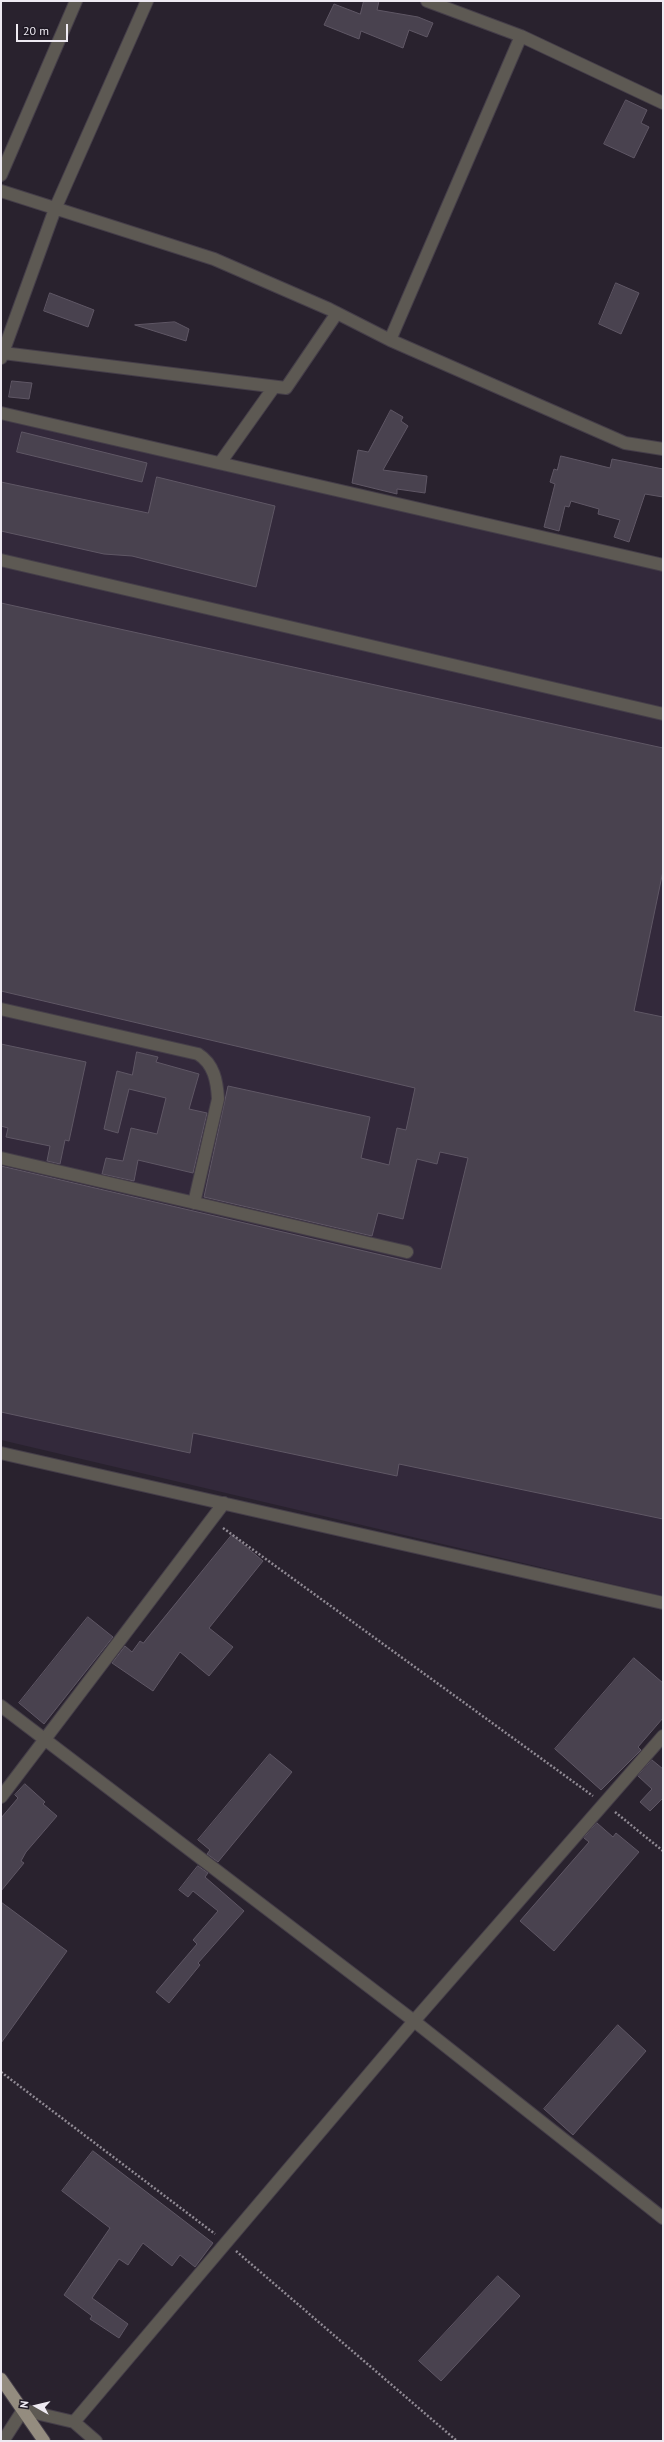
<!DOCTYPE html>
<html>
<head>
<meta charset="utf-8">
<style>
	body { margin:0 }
	#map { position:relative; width:664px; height:2442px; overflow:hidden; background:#29222e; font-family:"PT Sans",sans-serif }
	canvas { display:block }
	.frame { position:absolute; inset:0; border:2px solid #eeeaf2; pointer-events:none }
	.north { position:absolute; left:16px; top:2386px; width:40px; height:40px; -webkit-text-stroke:3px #1f1924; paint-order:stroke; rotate:278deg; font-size:11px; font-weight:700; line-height:16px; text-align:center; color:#eeeaf2 }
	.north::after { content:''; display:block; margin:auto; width:14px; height:18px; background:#eeeaf2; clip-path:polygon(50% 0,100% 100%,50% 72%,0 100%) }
	.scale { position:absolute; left:16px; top:24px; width:52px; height:18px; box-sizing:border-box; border:2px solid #eeeaf2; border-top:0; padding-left:5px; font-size:12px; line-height:14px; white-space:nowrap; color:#eeeaf2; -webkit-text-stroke:3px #1f1924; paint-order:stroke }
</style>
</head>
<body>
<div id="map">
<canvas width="664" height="2442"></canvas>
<div class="frame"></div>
<div class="north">N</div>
<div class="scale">20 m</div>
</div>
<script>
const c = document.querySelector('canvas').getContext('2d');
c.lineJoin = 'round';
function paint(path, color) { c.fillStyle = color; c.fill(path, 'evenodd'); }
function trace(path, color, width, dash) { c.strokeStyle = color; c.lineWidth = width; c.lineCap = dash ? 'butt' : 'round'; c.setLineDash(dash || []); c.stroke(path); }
paint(new Path2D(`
	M1,412l662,157v1027l-662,-156z`), '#33293b');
const building = new Path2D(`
	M364,1h15l-2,9 41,7 15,6 -6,14 -18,-7 -6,18 -42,-17 -2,8 -35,-14 10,-21 26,10z
	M626,100l21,10 -6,13 8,4 -15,31 -30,-14z
	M616,283l23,10 -18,41 -22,-10z
	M50,293l44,17 -6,17 -44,-16z
	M175,322l14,7 -3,12 -51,-16z
	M12,381l20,2 -3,16 -20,-2z
	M391,410l12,7 -2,4 7,5 -25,44 44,6 -2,17 -28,-4v5l-45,-11 6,-33 10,2z
	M22,432l125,31 -5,19 -125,-30z
	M561,456l49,12 2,-9 51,10v28l-18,-3 -16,48 -15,-5 6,-17 -22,-6 1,-5 -28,-8 -2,6 -4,-1 -6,25 -15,-4 11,-43 -5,-2 4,-13 3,1z
	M157,477l118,29 -19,81 -124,-31 -28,-2 -103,-23v-49l147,31z
	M1,603l662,145v123l-29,140 29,6v502l-264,-55 -2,12 -204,-43 -3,20 -189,-41v-246l440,103 27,-111 -28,-6 -3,12 -20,-5 -14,60 -25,-6 -6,23 -168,-39 24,-111 142,31 -9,41 28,7 8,-37 9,2 9,-42 -414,-97z
	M1,1044l85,18 -17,79 -4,-1 -5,24 -13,-3 3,-15 -44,-9 2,-9 -7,-2z
	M137,1052l21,5 -2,5 43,12 -10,35 18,4 -14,60 -55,-13 -4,21 -32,-7 4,-16 17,3 8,-33 26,6 9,-36 -37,-9 -11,44 -14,-4 13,-58 15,4z
	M232,1535l31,26 -54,67 24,19 -24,29 -29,-24 -27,39 -41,-28 13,-17 7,6 8,-11 3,2z
	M88,1617l25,20 -69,87 -25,-21z
	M634,1658l29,25v35l-25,29 3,3 -40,40 -46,-41z
	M270,1754l22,18 -74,90 -11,-8 3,-4 -12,-10z
	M652,1760l11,9v29l-13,13 -10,-9 12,-13 -14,-13z
	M25,1784l20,18 -2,2 14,12 -31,36 -5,9 3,2 -23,28v-73l17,-20 -3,-3z
	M597,1823l16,14 3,-4 23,19 -85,99 -34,-30 69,-79 -5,-4z
	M198,1866l10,7 -3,4 39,34 -46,52 2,2 -31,38 -13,-11 41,-48 -4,-4 25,-29 -25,-20 -5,6 -9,-7z
	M1,1902l66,49 -66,92z
	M618,2025l28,26 -73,84 -29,-26z
	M93,2151l120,92 -18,24 -15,-12 -8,11 -29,-23 -15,22 -9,-6 -27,39 36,26 -9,14 -29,-19 2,-3 -28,-21 46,-67 -48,-37z
	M498,2276l22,20 -79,85 -22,-20z`);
paint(building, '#49424f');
trace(building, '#5f5765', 1);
const minor = new Path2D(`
	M427,1l94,35 142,67
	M1,175l75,-174
	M1,191l213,68 115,50 61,31 235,103 38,6
	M390,340l131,-304
	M3,353l283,35 51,-75
	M1,358l54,-149 92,-208
	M1,413l662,152
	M220,463l54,-76
	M1,560l662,154
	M1,1009l197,45c16,10 19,27 20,45l-24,104
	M1,1158l406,94
	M1,1453l662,150
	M1,1706l413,315 249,197
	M1,1797l223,-294
	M74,2422l340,-401 249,-285
	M3,2441l20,-31 51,12 22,19`);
const major = new Path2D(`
	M1,2379l43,62`);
trace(minor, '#453e49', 14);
trace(major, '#453e49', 14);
trace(new Path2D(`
	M223,1528l370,268
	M615,1812l48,39
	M1,2072l214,162
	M236,2251l221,190`), '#908a94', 2.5, [2, 2]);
trace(minor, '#5d5953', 12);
trace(major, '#948c7f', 12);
</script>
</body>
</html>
